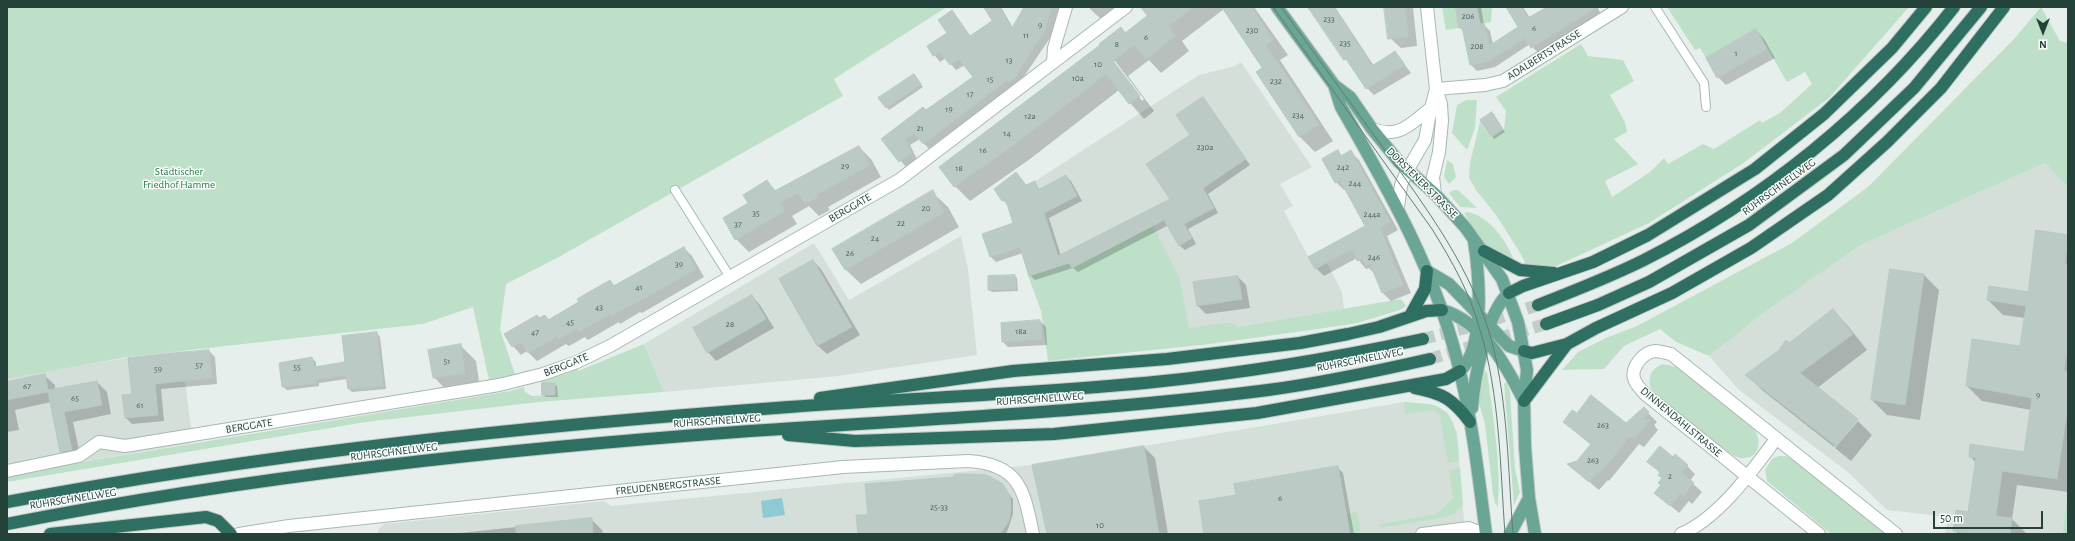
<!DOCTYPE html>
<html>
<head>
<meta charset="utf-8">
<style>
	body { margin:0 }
	#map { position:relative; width:2075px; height:541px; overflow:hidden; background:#e6efeb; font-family:"Alegreya Sans",sans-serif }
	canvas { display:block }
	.frame { position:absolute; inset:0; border:8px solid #24423a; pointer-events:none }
	.north { position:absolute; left:2023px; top:12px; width:40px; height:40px; -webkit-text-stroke:3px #f7fbf9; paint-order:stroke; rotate:180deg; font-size:11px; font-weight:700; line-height:16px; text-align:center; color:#24423a }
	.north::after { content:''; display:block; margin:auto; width:14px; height:18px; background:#24423a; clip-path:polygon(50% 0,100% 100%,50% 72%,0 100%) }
	.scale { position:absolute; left:1933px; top:511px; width:110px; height:18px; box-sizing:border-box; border:2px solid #24423a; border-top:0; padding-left:5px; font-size:12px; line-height:14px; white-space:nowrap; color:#24423a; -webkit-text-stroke:3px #f7fbf9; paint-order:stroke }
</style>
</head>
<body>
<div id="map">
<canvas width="2075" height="541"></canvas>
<div class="frame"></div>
<div class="north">N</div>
<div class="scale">50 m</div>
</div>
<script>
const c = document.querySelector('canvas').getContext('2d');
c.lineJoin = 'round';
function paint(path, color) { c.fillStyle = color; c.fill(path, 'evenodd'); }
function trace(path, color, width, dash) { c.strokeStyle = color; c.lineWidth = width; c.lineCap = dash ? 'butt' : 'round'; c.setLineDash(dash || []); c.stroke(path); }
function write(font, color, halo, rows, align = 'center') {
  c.font = font + ' "Alegreya Sans",sans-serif'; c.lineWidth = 3; c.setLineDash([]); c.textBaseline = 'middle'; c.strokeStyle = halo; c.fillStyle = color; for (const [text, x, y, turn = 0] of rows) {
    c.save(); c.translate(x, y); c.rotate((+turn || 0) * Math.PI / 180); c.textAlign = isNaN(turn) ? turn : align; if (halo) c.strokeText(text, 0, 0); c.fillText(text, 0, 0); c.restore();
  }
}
paint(new Path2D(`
	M1241,62l71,105 -32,17 13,22 -9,5 31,58 12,-6 15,29 2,17 -108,18 -5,-5 -43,7 -8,-50 -108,-11 -8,-14 -3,12 -33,9 -22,-75 193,-125 36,-9z
	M2045,163l23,24v306l-6,41h-117l3,-17 -61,-7 -38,-37 -110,-83 -30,-34 59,-46 93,-65z
	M961,236l7,33 9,86 -139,21 -174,16 -20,-48 170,-101 35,57z
	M185,349l4,31 -4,1 8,62 -159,27 -27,6v-97l75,-14z
	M1404,402l30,3 14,8 9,20 8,101h-1087v-4l6,-6 220,-23 7,5 421,-41z`), '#d4dfda');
paint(new Path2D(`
	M7,7h940l-113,72 9,17 -286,162 -51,26 -6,45 15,45 -26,6 -16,-73 -50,17 -296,33 -120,22z
	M1442,7h50l-1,15 -45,8z
	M1667,7h242l-80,91 -87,66 -93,59 -95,44 -28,-3 -7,-13 -23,-36 -20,-25 -7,-12 1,-15 10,-41 11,16 13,-9 2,-18 -10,-14 85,-53 7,12 35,4 11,21 -24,14 15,27 2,10 -13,7 24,25 -33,17 7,16 38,-25 14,-14 4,6 35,-20 11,5 46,-29 2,3 18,-10 32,-29 -7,-12 -18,10 -31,-53 -50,29 -6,-10 -5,2z
	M2041,7l19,34 8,2v144l-23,-24 -184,82 -93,65 -59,46 -33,-14 -16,-13 -36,17 -20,23 -42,1 16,-18 28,-14 31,-12 155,-83 76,-56 146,-148z
	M1466,100h11l-2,28 -8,22 -15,-17 5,-28z
	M1447,160l6,4 3,13 -7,7 -5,-7z
	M1454,190h4l19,18 -17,-1 -11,-14z
	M1468,212c22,5 38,28 46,48l-27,-12 -23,-35z
	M1153,226l27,53 9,49 42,-6 6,5 164,-28 5,7 -6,4 -43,13 -39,6 -108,15 -162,17 -7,-50 -13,-36 32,-9 4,-13 8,15z
	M644,344l20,48 -125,10 -173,20 -359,60v-6l27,-6 476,-79 14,-4 1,5 7,4 23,-1v-12h-13l-1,-2 37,-13v3z
	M1663,364l14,3 77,62c12,18 -1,37 -22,26l-79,-62c-7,-12 -3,-25 10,-29z
	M1483,371l4,1c6,44 14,90 11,135l-3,-4 -2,-9 -8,-70 -7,-24z
	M1504,383h3l3,9 5,77 5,23 -6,13z
	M1404,402c9,1 20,1 29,3 24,7 25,35 26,56l-11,2 -8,-48 -8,-5 -27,4z
	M1779,456h7l6,3 94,75h-55l-64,-53 -2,-11 7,-11z
	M1460,467l3,37 -8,9 -9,4 -65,11 -1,-4 56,-10 17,-16 -4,-27z
	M2068,493v41h-6z
	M1357,512l4,19 -11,3 -4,-20z`), '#bfe0c8');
paint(new Path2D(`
	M782,498l3,17 -22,3 -2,-17z`), '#8ec9d4');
paint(new Path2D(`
	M986,7h15l12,21 12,-21h34l-9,31 -27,40 -94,71 -9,-10 -10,6 7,14 -11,8 -23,-28 91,-61 -9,-13 -9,5 -10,-12 -6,4 -12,-15 20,-14 4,-21 19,25 23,-16z
	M1088,7h45l-17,12h-15z
	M1150,7h104l34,48 -8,5 53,81 -18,11 -15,-15 -43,-65 6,-4 -39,-59 -42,32 7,10 -28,22 -12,-13 -21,16 26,35 -10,8 -25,-29 -89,69 -60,42 -15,-15 166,-158 5,6 22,-18zM1113,61h2l29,38 -2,2z
	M1310,7h25l39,59 21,-14 16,21 -37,22 -7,-7z
	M1386,7h27l4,39 -16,2 -10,-9z
	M1457,7h24l3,18 6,6 3,13 27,-16 -13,-21h16l7,11 18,-11h49l4,7 -63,39 -8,-9 -35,23 -18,4 -6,-6 -7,-33 -4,-4z
	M1756,30l8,9 11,19 -49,27 -8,-8z
	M914,75l9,12 -34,23 -9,-12z
	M1203,98l47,67 -42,29 10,19 -30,16 8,15 -11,6 -6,-5 -10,-20 -91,47 -5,-4 -38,12 -5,-5 -7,-22 -27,9 -5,-5 -8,-23 31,-10 -6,-18 -13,-16 21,-16 11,12 7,-4 6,8 26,-14 5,5 11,20 -33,17 12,38 110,-57z
	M1492,114l13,18 -11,7 -2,-3z
	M859,147l12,12 10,18 -53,30 2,3 -11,6 -10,-10 -17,10 5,8 -48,28 -13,-13 14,-35 17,-23 9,10z
	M1338,151l4,5 8,-4 9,8 39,70 -11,6 24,57 -20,8 -8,-8 -8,-19 -6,-6 -3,1 -9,-11 -33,18 -8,-8 50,-42 -20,-37 -2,1 -8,-8z
	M932,192l16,15 11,20 -98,57 -16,-15z
	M2036,231l32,5v256l-51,-7 -5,34 15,15h-69l-3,-4 13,-17 8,-50 -6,-7 55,-3 6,-43 -49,-9 -15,-15 54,-39 4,-29 -22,-3 -15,-15 41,-7z
	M684,248l8,8 12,21 -62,36 -2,-1 -20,12 -1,-2 -31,18 -3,-3 -16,9 -3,-2 -29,17 -10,-10 -6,4 -8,-9 24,-30 3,3 5,-3 5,4 60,-39 5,5z
	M813,261l8,8 39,66 -33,19 -9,-8 -38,-66z
	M1924,275l15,15 -19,130 -33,-5 -15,-15z
	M1014,276l3,2 1,13 -26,1 -3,-2z
	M1238,277l8,8 4,23 -44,6 -8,-8z
	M752,296l8,9 14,23 -58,33 -8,-9z
	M1833,310l15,16 19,24 -50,38 39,32 -22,27 -72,-57 -15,-15z
	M1040,321l6,6 1,18 -39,2 -5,-5z
	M377,333l3,4 6,52 -34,3 -3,-3 -2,-10 -28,4v3l-32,4 -4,-3 29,-29 4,4v6l30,-5z
	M460,345l16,16 4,27 -31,5 -15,-16z
	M209,351l6,6 2,27 -56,5 3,32 -32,3 -6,-6 7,-23z
	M45,376l10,9v5l42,-8 10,10 4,22 -38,8 8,37 -11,3 -9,-10 -10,-50 -36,8 4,20 -12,2v-49z
	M554,384l3,2 1,11h-12l-3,-2z
	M1644,409l13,13 -3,3 4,5 -14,17 -5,-3 -30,37 -1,-1 -9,10 -30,-25 9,-3 13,-17 -27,-24 13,-6 49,10z
	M1858,421l14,14 -21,26 -16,-13z
	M1144,447l11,11 13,76h-119z
	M1673,458l14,8 8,8 -5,7 12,11 -10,12 -3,-3 -10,12 -23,-20 6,-8 1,-6 -2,-6 -12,-12z
	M1337,467l6,6 11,61h-149l32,-38z
	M987,476l15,9 11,14v15l-6,18 -3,2h-145l10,-18z
	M591,519l11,11 1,4h-152z`), '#0003');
const building = new Path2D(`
	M984,7h15l13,21 12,-21h28l-8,25 -26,40v3l-9,7 -2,-2 -84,64 -9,-11 -9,6 7,14 -13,9 -18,-23 42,-32 3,3 47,-33 -14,-18 -9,6 -10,-13 -7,4 -6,-10 20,-13 -9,-13 14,-10 18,26 22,-15z
	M1141,7h52l-25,19 7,10 -29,23 -12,-14 -21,16 27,35 -11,8 -23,-30 -91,70 -61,43 -15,-20 161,-122 -1,-1 22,-17 4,6 22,-17z
	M1222,7h30l21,33 -7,5 53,80 -20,12 -43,-65 6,-4z
	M1308,7h26l38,59 23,-15 10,14 -39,24 -20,-30 -2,1z
	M1384,7h21l3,30 -20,2z
	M1456,7h21l3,17 4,-1 5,23 29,-19 -12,-20h15l7,11 19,-11h50l-66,41 -6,-10 -36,23 -19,4 -8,-38 -3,1z
	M1756,29l11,20 -50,29 -11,-20z
	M914,74l7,10 -35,24 -8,-10z
	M1203,97l43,62 -43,29 11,20 -30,16 8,14 -13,8 -15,-26 -92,48 -3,-5 -40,13 -9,-29 -30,10 -8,-23 31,-11 -7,-23 -4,1 -8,-12 22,-17 10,13 9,-4 3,9 28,-15 11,21 -33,17 14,43 112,-57 -24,-35 44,-29 -14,-20z
	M1492,112l11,17 -12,8 -11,-17z
	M859,146l11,19 -54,30 2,2 -13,7 -7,-11 -18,10 5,8 -50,29 -12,-22 25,-15 -5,-8 24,-15 7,11z
	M1338,150l3,6 10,-6 39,72 -10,6 23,57 -21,8 -12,-29 -4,2 -3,-7 -6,2 -5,-12 -37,20 -7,-12 57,-31 -25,-46 -5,3 -13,-24z
	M933,190l11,22 -99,58 -13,-21z
	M2036,230l32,5 -3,29 3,1v79l-4,27 4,1v34l-11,73 -55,-8 -6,45 16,2 -2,16h-35l-22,-3 3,-21 12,2 8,-54 -7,-1 1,-13 54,8 8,-54 -66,-12 6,-47 48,7 6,-40 -39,-6 2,-14 39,6z
	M684,247l12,22 -64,36v-1l-21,12 -1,-2 -31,18 -2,-4 -18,11 -1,-3 -30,17 -7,-11 -9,5 -8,-13 33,-19 2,3 6,-3 3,5 31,-18 -2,-3 33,-19 3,6z
	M813,260l39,67 -35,19 -38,-67z
	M1890,269l34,5 -19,131 -34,-5z
	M1015,275l1,14 -28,1v-14z
	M1238,276l4,23 -45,7 -4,-24z
	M752,295l14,24 -59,34 -14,-25z
	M1833,309l20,25 -53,39 58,46 -22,27 -91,-71 33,-24 8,-11 3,3z
	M1040,320l2,19 -40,3 -1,-19z
	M377,332l6,54 -35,3 -2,-14 -30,5v3l-34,4 -3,-24 33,-6 2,10 31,-5 -3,-26z
	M461,344l4,29 -32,5 -5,-28z
	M209,350l3,28 -57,6 3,31 -33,3 -3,-23 10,-1 -4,-36z
	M45,374l3,16 49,-9 5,24 -38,7 8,38 -12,2 -12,-60 -41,8v-18z
	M542,383h13v12h-13z
	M1591,395l35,28 18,-16 5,5 -6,7 7,1 -16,19 -4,-3 -30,37 -2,-1 -9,10 -22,-18 10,-3 14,-17 -28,-22 9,-12 5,3z
	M1144,446l15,88h-112l-15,-69z
	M1660,446l13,11 2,-3 13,11 -7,7 13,11 -11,13 -3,-3 -10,13 -16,-13 7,-8 -3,-2 4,-5 -4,-3 2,-3 -13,-10z
	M1338,466l12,68h-146l-5,-33 37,-6 -2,-11z
	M964,474l23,1 16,9 7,12 1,15 -2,10 -9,13h-142l-2,-19h12l-3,-31 89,-7v-2z
	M592,518l1,16h-77v-8z`);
paint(building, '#bbcac4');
trace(building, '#b8c9c2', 1);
trace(new Path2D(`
	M1423,339l58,-15 57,-19
	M1430,359l116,-35`), '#bfccc8', 12, [12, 6]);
const service = new Path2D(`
	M1655,7l49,76 2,24
	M675,190l55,87`);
const minor = new Path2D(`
	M1053,63l1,-15 12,-41
	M1436,89l49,-4 18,-4 119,-74
	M7,471l72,-15 20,-14 26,4 374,-61 44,-11 34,-12 33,-16 289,-166 227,-173
	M239,534l50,-8 554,-59 125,-6c52,3 56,30 65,73
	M1422,534l47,-6 16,6
	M1681,534c39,-17 70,-62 95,-95
	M1819,534l-174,-140c-3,-4 -8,-8 -10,-13 -6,-12 8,-29 20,-30 5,0 11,2 16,3l225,180`);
const tertiary = new Path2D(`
	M1427,7l9,82 5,15 1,17 -3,31 -6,25 2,17
	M1372,129c28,10 38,-5 59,-21
	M1398,207l3,-22 6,-14 18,-31 6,-32 5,-19`);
const primary = new Path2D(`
	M1277,7l57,78 16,12 22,32 27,33 36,32 30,33 37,52 16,43 9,48 -3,31 1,46 4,51 6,36
	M1334,85l7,22c49,85 97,169 119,265 13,54 19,108 26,162
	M1427,271l22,13 60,62 15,5
	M1442,310c41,12 64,55 82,91
	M1460,371c26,-24 19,-98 14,-130
	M1472,408c2,-29 15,-97 37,-115
	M1510,534l19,-36`);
const motorway = new Path2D(`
	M1484,251l36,19 34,3
	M1509,293l14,-7 70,-24 55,-27 107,-66 69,-55 68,-66 34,-41
	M1538,305c36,-14 72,-28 106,-45 119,-60 228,-148 310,-253
	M1410,316l15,-27 2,-18
	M1546,324l52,-19 51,-23 100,-57 95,-70 70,-67 67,-81
	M1524,351l8,2 35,-9 29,-16 76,-35 79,-45 77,-53 59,-53 54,-54 63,-81
	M1415,388c27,5 38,11 55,34
	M820,398l193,-27 154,-12 133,-16 48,-9 31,-7 47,-16 16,-1
	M1524,401l43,-57
	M788,435l67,6 199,-7 203,-21 189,-34 14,-8
	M7,502c259,-49 520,-76 782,-95 122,-9 244,-13 365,-25 91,-9 180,-24 269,-43
	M7,524c245,-48 495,-75 743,-93 173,-12 346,-19 518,-41 54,-7 109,-19 162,-31
	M50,534l156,-17 12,4 13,13`);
trace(service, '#a8b8b2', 10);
trace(minor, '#a8b8b2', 14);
trace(tertiary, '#a8b8b2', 14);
trace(primary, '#c2cac8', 14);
trace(motorway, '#c2cac8', 14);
trace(service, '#fff', 8);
trace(minor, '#fff', 12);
trace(tertiary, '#fff', 12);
trace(primary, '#6aa596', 12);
trace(motorway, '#2f6f62', 12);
trace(new Path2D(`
	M1273,7l159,222c20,32 38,64 48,101 20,65 20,136 25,204
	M1281,7c34,47 67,93 101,139 44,62 90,122 110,196 16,62 16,128 21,192`), '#5f7d75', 1);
write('9px', '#4a645c', null, [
	["206",1468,16],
	["233",1329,19],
	["9",1040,25],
	["6",1534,28],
	["230",1252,30],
	["11",1026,35],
	["6",1146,37],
	["235",1345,43],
	["8",1117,44],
	["208",1477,46],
	["1",1736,53],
	["13",1009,60],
	["10",1098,64],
	["10a",1078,78],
	["15",990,79],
	["232",1276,81],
	["17",970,94],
	["19",949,109],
	["234",1298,115],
	["12a",1030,116],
	["21",920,128],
	["14",1007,133],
	["230a",1205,147],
	["16",983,150],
	["29",845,166],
	["242",1343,167],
	["18",959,168],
	["244",1355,183],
	["20",926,208],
	["35",756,213],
	["244a",1372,214],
	["22",901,223],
	["37",738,224],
	["24",875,238],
	["26",850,253],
	["246",1374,257],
	["39",679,264],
	["41",639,287],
	["43",599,307],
	["45",570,322],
	["28",730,324],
	["18a",1021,331],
	["47",535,332],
	["51",447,361],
	["57",199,365],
	["55",297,367],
	["59",158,369],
	["67",27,386],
	["9",2038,395],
	["65",75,398],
	["61",140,405],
	["263",1603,425],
	["263",1593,460],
	["2",1670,476],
	["6",1280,498],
	["25-33",939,507],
	["10",1100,525]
]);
write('11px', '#24423a', '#f7fbf9', [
	["ADALBERTSTRASSE",1544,55,-32],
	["DORSTENER STRASSE",1422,183,45],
	["RUHRSCHNELLWEG",1779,187,-36],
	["BERGGATE",850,208,-30],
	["RUHRSCHNELLWEG",1360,360,-11],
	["BERGGATE",566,365,-22],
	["RUHRSCHNELLWEG",1040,399,-4],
	["RUHRSCHNELLWEG",717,421,-4],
	["DINNENDAHLSTRASSE",1681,422,40],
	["BERGGATE",249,426,-9],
	["RUHRSCHNELLWEG",394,452,-7],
	["FREUDENBERGSTRASSE",668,486,-6],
	["RUHRSCHNELLWEG",73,499,-9]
]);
write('11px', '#2d7a4b', '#f7fbf9', [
	["Städtischer",179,172],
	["Friedhof Hamme",179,185]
]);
</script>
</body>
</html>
